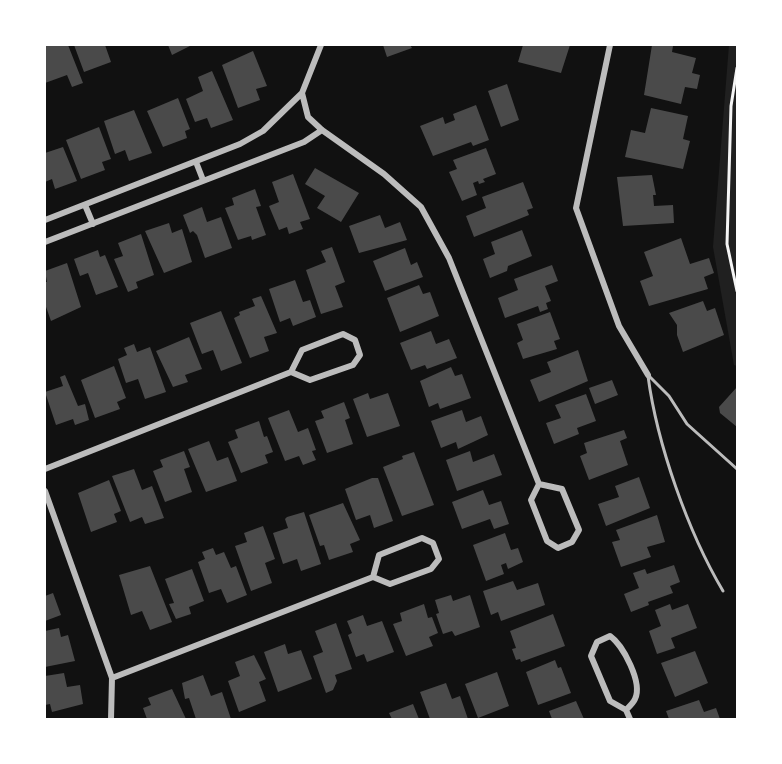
<!DOCTYPE html>
<html>
<head>
<meta charset="utf-8">
<style>
	body { margin:0 }
	#map { position:relative; width:782px; height:764px; overflow:hidden; background:#111; font-family:"IBM Plex Sans",sans-serif }
	canvas { display:block }
	.frame { position:absolute; inset:0; border:46px solid #fff; pointer-events:none }
</style>
</head>
<body>
<div id="map">
<canvas width="782" height="764"></canvas>
<div class="frame"></div>
</div>
<script>
const c = document.querySelector('canvas').getContext('2d');
c.lineJoin = 'round';
function paint(path, color) { c.fillStyle = color; c.fill(path, 'evenodd'); }
function trace(path, color, width, dash) { c.strokeStyle = color; c.lineWidth = width; c.lineCap = dash ? 'butt' : 'round'; c.setLineDash(dash || []); c.stroke(path); }
paint(new Path2D(`
	M729,45h8v321l-3,-1 -21,-118z`), '#202020');
paint(new Path2D(`
	M45,45h23l15,38 -11,4 -5,-12 -22,8z
	M74,45h31l6,17 -27,10z
	M168,45h24l-20,10z
	M383,45h27l2,3 -25,9z
	M523,45h47l-9,28 -43,-11z
	M652,45l21,1 -1,6 24,6 -4,15 8,2 -3,14 -12,-2 -4,17 -37,-9z
	M253,51l14,35 -11,3 4,11 -22,8 -16,-43z
	M212,71l21,49 -22,8 -4,-10 -12,4 -9,-23 17,-8 -5,-14z
	M507,84l12,36 -18,7 -13,-36z
	M178,98l12,31 -5,2 2,7 -24,9 -16,-36z
	M476,105l13,35 -16,6 -2,-4 -38,14 -13,-30 23,-9 2,7 10,-4 -2,-6z
	M651,108l37,8 -5,23 7,2 -7,28 -58,-12 6,-27 14,3z
	M134,110l18,43 -23,8 -4,-11 -10,4 -11,-33z
	M99,127l12,32 -9,3 3,8 -24,9 -15,-39z
	M63,147l14,34 -22,8 -3,-10 -7,3v-29z
	M486,148l10,26 -13,5 2,3 -6,2 -1,-3 -5,2 4,12 -15,6 -13,-29 8,-3 -4,-9z
	M315,168l44,25 -18,29 -24,-14 8,-12 -20,-12z
	M293,174l17,45 -10,3 3,7 -14,5 -2,-7 -8,3 -10,-24 10,-4 -7,-20z
	M652,175l4,20h-3l1,11 19,-1 1,18 -51,3 -6,-49z
	M523,182l10,26 -6,2 2,5 -55,22 -8,-21 20,-8 -4,-11z
	M255,189l6,17 -5,1 10,28 -14,5 -1,-4 -13,4 -13,-32 9,-3 -2,-7z
	M202,207l5,15 14,-5 11,31 -27,10 -8,-23 -4,-4 -3,2 -7,-18z
	M380,215l5,13 15,-6 7,18 -48,13 -10,-27z
	M169,223l3,10 10,-4 10,33 -28,11 -19,-42z
	M522,230l10,26 -24,10 -1,5 -17,7 -7,-19 12,-5 -4,-12z
	M141,234l13,41 -18,7 2,6 -10,4 -14,-33 9,-3 -5,-13z
	M681,238l9,26 19,-6 5,15 -10,4 4,12 -59,17 -9,-25 13,-5 -9,-24z
	M332,247l13,35 -10,4 8,21 -22,7 -15,-44 20,-8 -5,-11z
	M405,248l6,17 6,-3 6,15 -38,14 -12,-30z
	M98,250l2,7 5,-2 13,32 -22,8 -8,-22 -8,3 -6,-17z
	M67,263l14,44 -30,14 -6,-17v-22h2l-2,-11z
	M552,265l6,16 -13,5 6,15 -5,2 2,6 -8,3 -2,-6 -33,12 -7,-20 20,-8 -4,-11z
	M295,280l8,22 7,-2 6,17 -23,9 -3,-8 -10,4 -11,-33z
	M419,285l4,9 7,-2 9,24 -39,16 -13,-34z
	M261,296l16,37 -13,4 5,14 -19,7 -16,-40 6,-3 -1,-3 16,-6 -3,-7z
	M703,301l4,10 8,-3 9,27 -41,17 -6,-17v-10l-8,-12z
	M221,311l21,52 -21,8 -8,-21 -11,4 -12,-31z
	M550,312l10,27 -6,2 3,8 -34,10 -6,-16 6,-3 -6,-16z
	M431,331l5,13 13,-5 8,19 -30,11 -2,-4 -14,5 -11,-27z
	M189,337l13,32 -17,6 3,7 -15,5 -17,-36z
	M134,344l3,8 13,-5 16,45 -21,7 -7,-20 -12,4 -8,-24 9,-4 -3,-7z
	M578,350l10,31 -49,21 -9,-22 21,-8 -4,-10z
	M114,366l12,32 -9,4 3,7 -25,9 -14,-38z
	M451,367l4,9 7,-2 9,24 -31,11 -2,-6 -9,4 -9,-26z
	M65,375l13,31 7,-2 4,16 -14,5 -2,-6 -17,6 -11,-33 18,-6 -3,-9z
	M612,380l6,15 -23,9 -6,-16z
	M737,387v40l-17,-14 -1,-6z
	M368,393l2,6 18,-6 12,33 -33,11 -14,-38z
	M586,394l10,27 -19,7 2,6 -25,10 -8,-21 15,-5 -6,-13z
	M344,402l6,16 -5,2 8,24 -26,9 -12,-32 9,-3 -3,-7z
	M289,410l9,22 10,-4 8,22 -4,1 4,9 -13,5 -4,-9 -14,5 -17,-43z
	M462,410l4,12 15,-6 7,19 -30,14 -2,-7 -15,6 -10,-27z
	M259,421l5,16 3,-1 6,16 -8,3 3,8 -27,10 -13,-31 10,-4 -3,-8z
	M624,430l3,8 -7,3 8,24 -39,15 -9,-24 7,-3 -3,-10z
	M209,441l8,20 11,-4 9,24 -31,11 -18,-43z
	M184,451l6,16 -6,2 8,23 -27,10 -12,-31 10,-4 -3,-7z
	M470,451l3,11 21,-8 8,21 -45,16 -11,-31z
	M414,452l20,53 -32,11 -19,-49 20,-8 -1,-3z
	M134,469l8,21 10,-4 12,32 -19,6 -3,-7 -12,5 -18,-46z
	M639,477l11,31 -44,18 -8,-22 21,-7 -4,-11z
	M372,478h6l15,43 -19,7 -4,-13 -14,5 -11,-31z
	M109,480l12,31 -7,3 3,8 -26,10 -13,-39z
	M483,490l6,15 12,-4 8,23 -15,5 -4,-10 -28,10 -10,-27z
	M343,503l17,37 -10,4 3,8 -24,8 -5,-15 -4,1 -11,-31z
	M304,512l17,52 -20,7 -4,-12 -14,5 -10,-31 15,-5 -3,-9 2,-2z
	M657,515l8,27 -18,5 4,10 -30,10 -9,-25 8,-2 -4,-10z
	M263,526l12,33 -10,4 7,20 -21,8 -16,-45 12,-4 -3,-9z
	M505,533l6,17 7,-2 5,14 -15,7 -2,-6 -5,2 3,9 -18,7 -13,-36z
	M213,548l3,7 8,-3 7,16 5,-2 11,29 -20,8 -6,-14 -12,4 -11,-31 7,-3 -3,-7z
	M674,565l6,17 -10,4 3,7 -25,9 1,3 -18,7 -7,-18 15,-6 -6,-15 12,-4 2,5z
	M150,566l22,56 -22,8 -8,-19 -11,4 -12,-40z
	M192,569l12,32 -15,6 2,7 -15,5 -7,-15 5,-1 -9,-24z
	M513,581l4,9 21,-7 7,22 -44,16 -3,-9 -7,3 -8,-24z
	M53,593l8,22 -16,6v-25z
	M451,595l2,6 17,-6 10,32 -25,9 -3,-5 -9,3 -7,-20 3,-1 -4,-13z
	M424,604l4,14 4,-1 6,16 -9,4 4,9 -27,10 -13,-32 9,-3 -2,-8z
	M670,604l2,6 16,-6 9,24 -26,10 4,10 -18,6 -8,-23 12,-5 -6,-16z
	M553,614l12,32 -44,16 -1,-3 -4,1 -4,-11 4,-1 -6,-17z
	M363,615l4,11 15,-5 12,31 -27,10 -3,-8 -8,3 -8,-22 4,-2 -5,-12z
	M336,623l16,46 -17,6 2,6 -4,9 -7,3 -13,-37 10,-4 -8,-21z
	M59,628l2,9 7,-2 7,26 -30,6v-36z
	M285,644l3,10 13,-4 11,29 -34,13 -14,-40z
	M695,651l13,32 -33,14 -14,-34z
	M254,655l12,24 -7,3 7,19 -27,11 -11,-31 12,-5 -5,-14z
	M555,660l3,8 3,-1 10,26 -33,12 -12,-33z
	M497,672l12,34 -31,12 -13,-34z
	M64,673l3,14 13,-2 3,19 -31,8 -2,-8 -5,1v-29z
	M203,675l8,21 11,-4 9,27h-35l-7,-21 -4,1 -3,-16z
	M446,683l6,16 8,-3 8,23h-38l-10,-27z
	M172,689l14,30h-39l-4,-11 8,-3 -3,-7z
	M699,700l5,12 12,-4 4,11h-51l-3,-8z
	M576,701l8,18h-32l-3,-8z
	M413,704l6,15h-27l-3,-6z`), '#4a4a4a');
trace(new Path2D(`
	M737,68l-6,38 -4,138 10,47`), '#f5f5f5', 3);
trace(new Path2D(`
	M648,376c9,68 40,156 75,215
	M649,376l20,20 18,28 50,45`), '#bcbcbc', 3);
trace(new Path2D(`
	M321,45l-19,48 6,24 14,13 62,44 37,33 28,51 90,226 -8,16 16,41 11,7 14,-6 7,-12 -17,-41 -23,-5
	M610,45l-34,163 43,118 29,49
	M196,162l7,18
	M85,205l8,19
	M45,220l195,-76 23,-13 39,-38
	M45,242l259,-100 18,-12
	M45,469l246,-97 11,-22 41,-16 12,6 5,15 -7,10 -43,15 -19,-8
	M45,491l67,187 -1,41
	M112,678l261,-101 17,7 41,-15 8,-10 -6,-16 -11,-5 -43,17 -6,22
	M626,710c3,-3 8,-8 9,-11 8,-16 -12,-54 -25,-63l-13,6 -6,14 19,45 16,9 4,9`), '#bcbcbc', 6);
</script>
</body>
</html>
